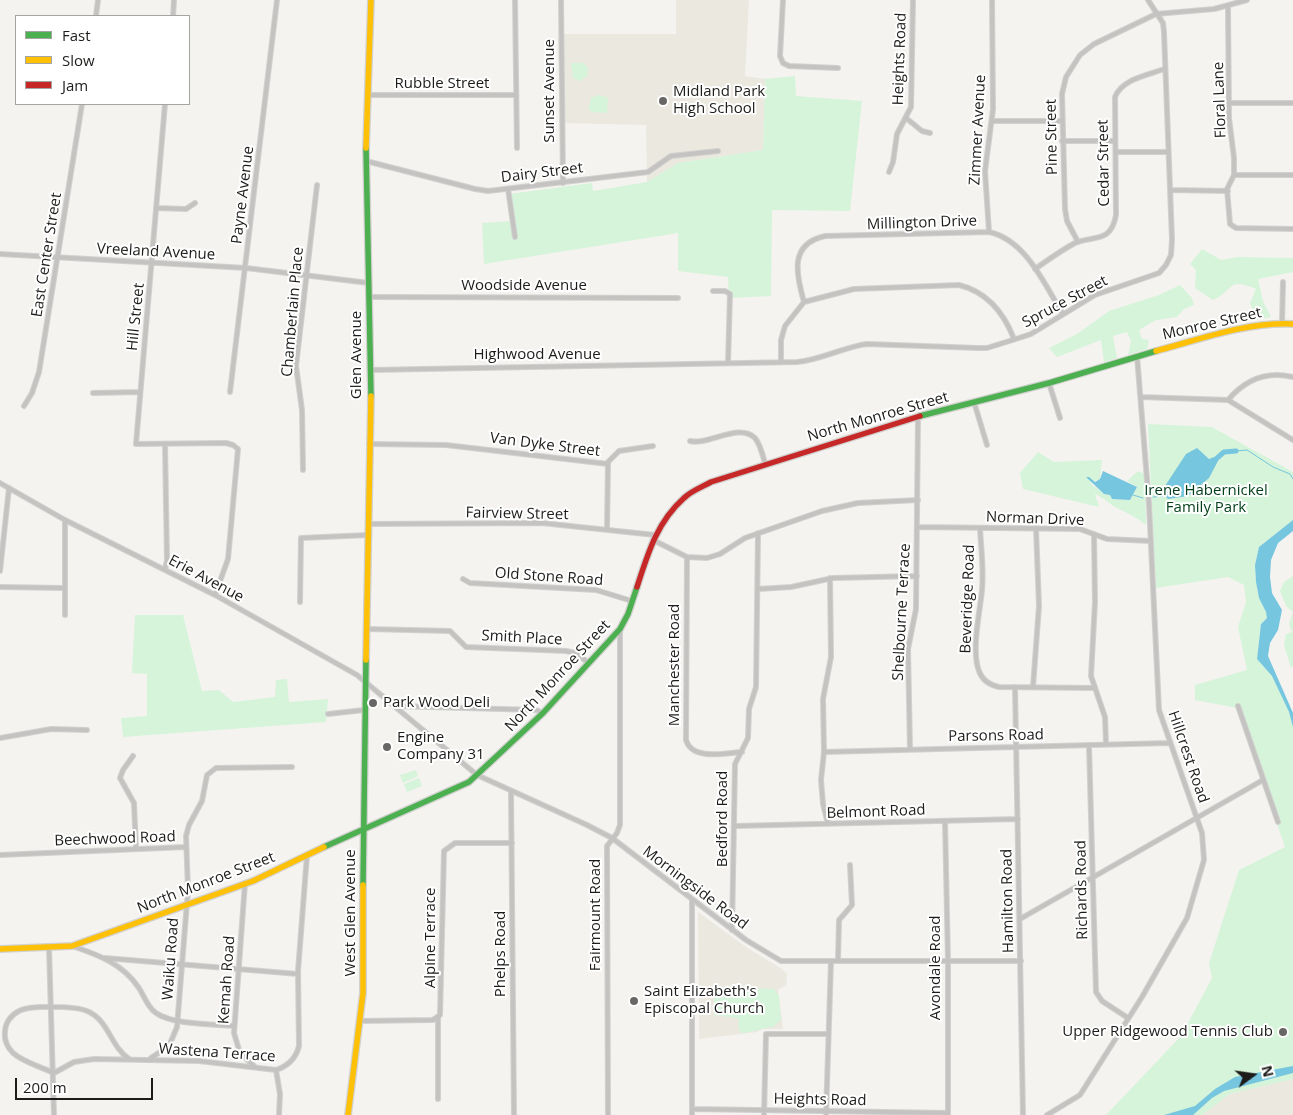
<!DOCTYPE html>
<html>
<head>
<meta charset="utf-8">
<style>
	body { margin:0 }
	#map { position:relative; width:1293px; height:1115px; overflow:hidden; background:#f5f3f0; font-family:"Open Sans",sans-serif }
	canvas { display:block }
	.legend { position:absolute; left:15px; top:15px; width:175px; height:90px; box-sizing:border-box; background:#fff; border:1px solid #a4a4a3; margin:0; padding:6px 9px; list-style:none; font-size:15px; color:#1c1c1a }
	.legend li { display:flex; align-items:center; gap:10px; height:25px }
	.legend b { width:25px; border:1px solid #a4a4a3 }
	.north { position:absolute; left:1228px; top:1050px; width:50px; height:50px; -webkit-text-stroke:4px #fff; paint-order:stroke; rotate:76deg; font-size:14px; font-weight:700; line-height:20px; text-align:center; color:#1c1c1a }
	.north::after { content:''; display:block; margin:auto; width:18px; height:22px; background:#1c1c1a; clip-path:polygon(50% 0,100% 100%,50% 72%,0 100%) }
	.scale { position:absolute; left:15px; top:1078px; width:138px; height:22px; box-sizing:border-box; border:2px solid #1c1c1a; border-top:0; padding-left:6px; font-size:15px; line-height:18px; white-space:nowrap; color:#1c1c1a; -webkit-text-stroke:4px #fff; paint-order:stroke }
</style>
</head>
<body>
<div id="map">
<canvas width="1293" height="1115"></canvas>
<ul class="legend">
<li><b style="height:6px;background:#4caf50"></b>Fast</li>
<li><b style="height:6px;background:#ffc107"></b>Slow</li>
<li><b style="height:6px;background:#c62828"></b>Jam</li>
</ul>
<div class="north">N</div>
<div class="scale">200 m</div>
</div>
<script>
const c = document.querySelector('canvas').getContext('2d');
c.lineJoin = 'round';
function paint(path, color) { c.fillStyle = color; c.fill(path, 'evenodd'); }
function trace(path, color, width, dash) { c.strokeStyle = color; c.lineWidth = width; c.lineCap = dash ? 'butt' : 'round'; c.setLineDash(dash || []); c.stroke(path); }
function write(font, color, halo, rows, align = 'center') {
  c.font = font + ' "Open Sans",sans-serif'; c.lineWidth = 4; c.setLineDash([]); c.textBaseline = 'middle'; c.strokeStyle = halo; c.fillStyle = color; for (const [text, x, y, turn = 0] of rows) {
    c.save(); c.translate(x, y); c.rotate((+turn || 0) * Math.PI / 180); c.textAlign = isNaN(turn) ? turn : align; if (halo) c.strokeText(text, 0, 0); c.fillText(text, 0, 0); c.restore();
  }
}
paint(new Path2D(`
	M676,0h73l-4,76 20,3 -2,71 -85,13 -31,19 -1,-57 -85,-2 -1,-89h116z
	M698,912l48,35 36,22 5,5 -1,11 -8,5 5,39h-20l-6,3 -58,7z
	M1293,1079v36h-91l27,-21z`), '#eae8df');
paint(new Path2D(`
	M571,63h13l4,5 -1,8 -7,5 -7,-3z
	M795,76l1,20 66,5 -12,110 -78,-1 -1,86 -42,2 -1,-21 -50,-6v-38l-194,31 -2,-41 31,-2 -4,-27 83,-11 1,8 54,-9 31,-19 85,-13 2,-71z
	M599,95l9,3 -1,15 -16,-1 -2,-4 2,-10z
	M1202,249l19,11 16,-3 56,1v14l-35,7 5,22 8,16 -15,3 -6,-17 6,-14c-29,-13 -22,2 -43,11l-18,-12 1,-18 -6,-6z
	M1180,285l12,13 2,7 -10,4 -7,8 -21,3 -17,10 3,9 7,1 -2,9 -19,6 3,-14 -4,-9 -14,4 4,22 -13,4 -3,-22 -44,17 -8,-9 28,-14 32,-23 50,-16z
	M1148,424l64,3 81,45v48l-34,27 -4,18 1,17 3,16 7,14 1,6 -6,6 -4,35 15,17 17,36 4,15v352l-64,15 -27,21h-96l75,-79 31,-58 -3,-15 30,-93 46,-23 -48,-139 -42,-8v-15l52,-15 -9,-43 8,-25 -2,-17 -16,-8 -72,11z
	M1038,452l16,10 48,-2 -2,19 -10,4 14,11 6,1 2,4 18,1 7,-13 -10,-6 11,-10 7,3 1,51c-11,-9 -19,-12 -31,-18 -7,-4 -11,-9 -20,-13l4,13 -76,-18 -3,-16z
	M1293,576v90l-2,2 -7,-23 2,-11 6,-2 -3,-8 4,-12 -7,-6 -6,-15 4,-9z
	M135,615h48l19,76 17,-1 14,12 42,-5 1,-17 11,-1 2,23 39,-3 -2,23 -203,15 -2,-19 26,-2v-42l-15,-1z
	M416,770l2,6 -15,7 -3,-8z
	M419,778l3,8 -15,6 -3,-8z
	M714,987l60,2 5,7 2,24 -8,7c-12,1 -18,5 -31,6l-3,-3 -1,-12 -24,-3z`), '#d5f4d9');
paint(new Path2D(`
	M1197,448l12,11 5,-2 4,4 -9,17 -21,18 -20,3 -3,-3v-10l21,-32z
	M1103,471l34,16 -7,13 -18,-1 -2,-4 -6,-1 -18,-17h3l6,5 5,-3z
	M1293,520v11l-15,12 -7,17 -1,17 2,16 10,17 -4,20 -8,13 -2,13 25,57v14l-4,-15 -17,-36 -15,-17 4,-35 6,-6 -1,-6 -7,-14 -3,-16 -1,-17 4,-18z
	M1293,1066v7l-69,18 -12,7 -19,17h-29l31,-9 20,-17 20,-12z`), '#76c6df');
trace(new Path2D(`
	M1236,451l11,-1 26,17 17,7 3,5
	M1133,495l10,3
	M1153,497l12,-1`), '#76c6df', 1);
trace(new Path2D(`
	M1216,459l8,-7 12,-1`), '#76c6df', 5);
const street = new Path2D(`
	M515,0l2,148
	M561,0l2,183
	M783,0l-3,56 3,7 6,3 49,2
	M1228,7l1,111 5,40v17l-7,14 3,35 6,4 57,1
	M96,16l2,-16
	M173,16l1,-16
	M368,95h148
	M1230,103h63
	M165,104l-29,340 90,-1 7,2 5,4 -10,110 -13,36
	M906,118l16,13 8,2
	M992,121h69
	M1062,141h53
	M1116,152h52
	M366,161l109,28 13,2 160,-19 23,-16 47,-5
	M889,172l4,-10 4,-28 14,-27 2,-107
	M1234,175h59
	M508,189l7,48
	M1170,190l58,1
	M156,208l30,1 9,-6
	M989,232l-4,-61 8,-62 -1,-109
	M1078,242l-11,-21 -2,-12 -3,-115 4,-17 14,-22 14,-11 62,-30 58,-5 33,-9
	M0,254l246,14 123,15
	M1035,269c13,-9 25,-18 40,-26 18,-8 36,1 41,-28l-1,-118c7,-18 33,-22 49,-28
	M713,291h12l5,3 -2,69
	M370,297l308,1
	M804,302c-8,-28 -15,-58 21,-66l164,-4c37,8 55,52 74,82
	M1282,324l1,-42
	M781,362v-22l4,-14 19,-24 50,-13 105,-4c28,7 45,28 55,54
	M371,370l426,-8c25,-2 46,-15 70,-18l111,4h9l32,-10 12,-4 64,-39 64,-22 7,-8 5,-10 1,-15 -8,-208 -1,-9 -15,-23
	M1049,383l11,35
	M230,392l47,-392
	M93,393l47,-1
	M1141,397l87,3 65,40
	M1228,400c17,-20 39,-29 65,-23
	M974,402l13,43
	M24,406l8,-13 7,-21 43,-268
	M690,441c17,5 49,-19 65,-3 5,6 8,18 10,25
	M369,444l77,1 162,19
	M303,470l-1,-60 -6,-44 21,-181
	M0,483l65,37 150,75 142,80 120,100 110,50 25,13 134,102 35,21h240
	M65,520v95
	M368,524l174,-1 113,12
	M917,527l163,2 27,10 44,2
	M980,528c1,20 4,41 2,62 -2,22 -11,60 -3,81 3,9 11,14 20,16l95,1
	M607,530l1,-68 11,-11 34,-5
	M1094,534l1,68 -4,74 14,41 1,27
	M653,540l34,17 20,1 13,-4 25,-16 77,-27 36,-8 60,-3
	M687,557l-1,183c6,21 39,13 56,12
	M165,570l2,-10 -2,-116
	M0,571l9,-83
	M463,579l7,4 126,7 36,11
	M0,587l64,1
	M758,589l33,-2 42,-9 84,-2
	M300,602l1,-64 67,-3
	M367,629l83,2 16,16 100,4 9,2 14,10
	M1015,687l8,428
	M1033,687l6,-81 -3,-78
	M394,706l142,4 7,3
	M1238,706l40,116
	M328,714l36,-4
	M0,738l51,-9 36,1
	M1089,745l7,247 6,9 26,17
	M910,749l-2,-100 8,-40 2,-192
	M824,752l345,-9
	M133,756l-10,14 -3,8 14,25 2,46
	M511,792l3,323
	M945,821l3,140v154
	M828,824l-5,-20 -2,-24 3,-28 -1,-53 8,-42 -1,-79
	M735,826l283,-7
	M0,855l186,-8
	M245,883l-11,150 6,20 14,13
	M692,900v215
	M1020,919l243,-139
	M732,930l3,-166 13,-26 1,-29 7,-22 2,-154
	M72,946c27,9 51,18 67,42 5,8 9,20 17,25 17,12 57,11 78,13
	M49,947l5,168
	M105,958l193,16
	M838,961l1,-41 13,-15 -2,-40
	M438,1017v82
	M359,1021l74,-1 7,-5 4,-164 11,-8h57
	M151,1058l18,-12 8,-19 11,-137 -2,-54 3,-11 13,-24 5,-26 9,-7 76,-1
	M276,1070l4,24 -1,21
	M54,1073l20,-11 20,-3 105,2 77,9c12,-4 20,-12 23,-24l-1,-75 9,-116
	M54,1073c-13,-6 -31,-11 -41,-20 -6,-6 -9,-13 -8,-21 0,-9 6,-17 14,-21 12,-6 56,-5 68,0 22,9 23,35 42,48
	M693,1109l255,4
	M608,1115l-1,-269 10,-13 3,-8v-196
	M764,1115l2,-81h62
	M826,1115l5,-154
	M1047,1115l33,-20 62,-98 45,-79 17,-58 -2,-27 -43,-123 -10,-206 -12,-148`);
const fast = new Path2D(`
	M366,148l5,248
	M920,416l129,-33 107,-32
	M324,847l145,-65 74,-69 77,-84 8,-15 9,-27
	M363,885l3,-225`);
const slow = new Path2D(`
	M366,148l5,-148
	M1156,351c45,-12 90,-29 137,-27
	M366,660l5,-264
	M0,949l72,-3 181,-65 71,-34
	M348,1115l15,-122v-108`);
const jam = new Path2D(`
	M637,587c11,-34 20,-65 47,-89 7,-7 18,-11 27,-16l209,-66`);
trace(street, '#d1d1cf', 6);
trace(fast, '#d1d1cf', 8);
trace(slow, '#d1d1cf', 8);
trace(jam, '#d1d1cf', 8);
trace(street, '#c4c3c2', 4);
trace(fast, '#4caf50', 5.5);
trace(slow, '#ffc107', 5.5);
trace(jam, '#c62828', 5.5);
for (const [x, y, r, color] of [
	[663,101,5,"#686765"],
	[373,703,5,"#686765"],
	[387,747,5,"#686765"],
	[634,1001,5,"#686765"],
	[1283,1032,5,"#686765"]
]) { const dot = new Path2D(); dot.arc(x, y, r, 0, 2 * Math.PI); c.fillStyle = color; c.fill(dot); trace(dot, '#fff', 2); }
write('15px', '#1c1c1a', '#fff', [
	["Heights Road",900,59,-88],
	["Rubble Street",442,84],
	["Sunset Avenue",550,91,-90],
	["Floral Lane",1220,100,-92],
	["Zimmer Avenue",978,130,-87],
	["Pine Street",1052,137,-91],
	["Cedar Street",1104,163,-91],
	["Dairy Street",542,173,-7],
	["Payne Avenue",243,195,-83],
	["Millington Drive",922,223,-2],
	["Vreeland Avenue",156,252,3],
	["East Center Street",47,255,-81],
	["Woodside Avenue",524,286],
	["Spruce Street",1065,302,-28],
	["Chamberlain Place",293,312,-85],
	["Hill Street",136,317,-84],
	["Monroe Street",1212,324,-13],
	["Glen Avenue",357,355,-90],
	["Highwood Avenue",537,355],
	["North Monroe Street",878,417,-16],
	["Van Dyke Street",545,445,7],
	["Fairview Street",517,514,1],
	["Norman Drive",1035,519,2],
	["Old Stone Road",549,577,4],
	["Erie Avenue",206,579,28],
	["Beveridge Road",968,599,-88],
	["Shelbourne Terrace",902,612,-87],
	["Smith Place",522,638,3],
	["Manchester Road",675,665,-90],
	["North Monroe Street",558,676,-47],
	["Parsons Road",996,736,-1],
	["Hillcrest Road",1188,757,71],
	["Belmont Road",876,812,-2],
	["Bedford Road",723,819,-90],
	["Beechwood Road",115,839,-2],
	["North Monroe Street",206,883,-21],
	["Morningside Road",695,888,37],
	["Richards Road",1082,890,-91],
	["Hamilton Road",1008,901,-91],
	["West Glen Avenue",351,913,-90],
	["Fairmount Road",596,915,-90],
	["Alpine Terrace",431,938,-90],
	["Phelps Road",501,954,-90],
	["Waiku Road",171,959,-86],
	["Avondale Road",936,968,-90],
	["Kemah Road",227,980,-86],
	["Wastena Terrace",217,1053,4],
	["Heights Road",820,1100,1]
]);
write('15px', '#1c1c1a', '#fff', [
	["Midland Park",673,92],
	["High School",673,109],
	["Park Wood Deli",383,703],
	["Engine",397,738],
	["Company 31",397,755],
	["Saint Elizabeth's",644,992],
	["Episcopal Church",644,1009],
	["Upper Ridgewood Tennis Club",1273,1032,"right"]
], 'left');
write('15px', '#013e18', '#fff', [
	["Irene Habernickel",1206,491],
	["Family Park",1206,508]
]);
</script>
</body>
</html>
